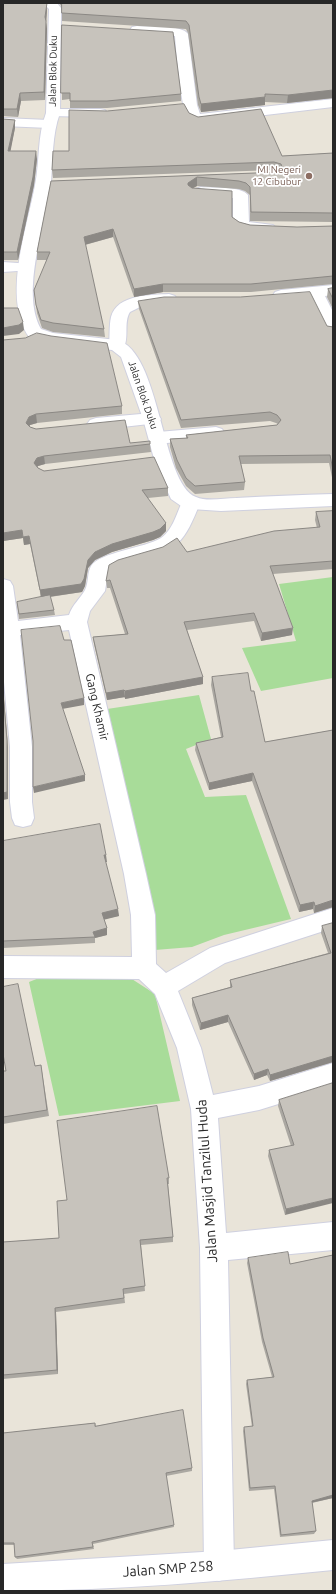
<!DOCTYPE html>
<html>
<head>
<meta charset="utf-8">
<style>
	body { margin:0 }
	#map { position:relative; width:336px; height:1594px; overflow:hidden; background:#e9e4d9; font-family:Ubuntu,sans-serif }
	canvas { display:block }
	.frame { position:absolute; inset:0; border:4px solid #272727; pointer-events:none }
</style>
</head>
<body>
<div id="map">
<canvas width="336" height="1594"></canvas>
<div class="frame"></div>
</div>
<script>
const c = document.querySelector('canvas').getContext('2d');
c.lineJoin = 'round';
function paint(path, color) { c.fillStyle = color; c.fill(path, 'evenodd'); }
function trace(path, color, width, dash) { c.strokeStyle = color; c.lineWidth = width; c.lineCap = dash ? 'butt' : 'round'; c.setLineDash(dash || []); c.stroke(path); }
function write(font, color, halo, rows, align = 'center') {
  c.font = font + ' Ubuntu,sans-serif'; c.lineWidth = 3.5; c.setLineDash([]); c.textBaseline = 'middle'; c.strokeStyle = halo; c.fillStyle = color; for (const [text, x, y, turn = 0] of rows) {
    c.save(); c.translate(x, y); c.rotate((+turn || 0) * Math.PI / 180); c.textAlign = isNaN(turn) ? turn : align; if (halo) c.strokeText(text, 0, 0); c.fillText(text, 0, 0); c.restore();
  }
}
paint(new Path2D(`
	M333,577v101l-72,13 -19,-43 54,-7 -17,-57z
	M199,695l12,44 -25,10 19,48 41,-2 45,124 -67,16 -32,12 -37,3 -61,-239z
	M118,970l37,24 25,107 -121,15 -30,-134 20,-8z`), '#a8dc99');
const minor = new Path2D(`
	M137,26c12,1 44,-2 51,8l9,71 3,9 133,-15v8l-135,16c-3,0 -7,-1 -9,-3 -8,-7 -13,-70 -14,-84l-43,-3 -2,-3 2,-3z
	M53,109h47l5,1 2,3 -2,3 -5,1 -52,-1 -2,-3 2,-3z
	M3,118l46,2 5,1 2,3 -2,3 -5,1 -46,-2z
	M201,187c11,1 40,-1 47,8l1,27 24,3 3,3 -3,3c-11,3 -32,4 -40,-7v-26l-37,-3 -3,-3 3,-3z
	M3,262l29,2 2,3 -2,3 -29,2z
	M333,285v10l-8,1 8,16v22l-6,-1 -18,-36 -28,3 -6,-2 -2,-3 2,-3 6,-2z
	M169,294l6,2 2,3 -2,3 -33,4 -12,6c-7,11 0,26 -7,37l-6,1 -6,-1 -2,-4c1,-9 0,-19 2,-28 6,-23 40,-22 58,-23z
	M152,413l6,2 3,4 -3,4 -62,7 -6,-2 -3,-4 3,-4 6,-2z
	M216,427l6,2 3,4 -3,4 -64,7 -6,-2 -3,-4 3,-4 6,-2z
	M191,497l7,1 2,5c-15,38 -22,48 -63,59 -10,2 -21,4 -29,10l-3,19 -15,20 -3,11 59,252 9,41 1,49 10,9 44,-25 123,-40v20l-108,35 -47,28 23,57 12,47 46,-9 74,-23v24l-74,23 -41,8 8,115 107,-11v28l-105,10 6,306 -4,11 -11,4 -11,-4 -4,-11 -4,-318 -9,-139 -14,-61 -22,-54 -16,-15 -136,-1v-22l129,1 -1,-42 -7,-41 -55,-244 -49,5 12,112v55l2,16 -3,7 -8,2 -8,-2 -3,-7 -2,-16v-55l-7,-76v-92l7,2 3,5 5,35 51,-6c3,-10 11,-16 16,-25 4,-8 2,-17 6,-24 9,-14 54,-18 70,-28 13,-9 16,-27 23,-40z`);
const tertiary = new Path2D(`
	M43,3h14l4,5v6l-1,99c-8,22 -7,46 -9,69 -5,42 -31,109 -10,147l12,4 64,7c44,11 44,144 79,157 11,5 28,1 40,1 32,-2 65,-3 97,-4v12l-112,5 -30,-2 -7,-1 -13,-9 -15,-33 -13,-47 -22,-62 -9,-7 -60,-7 -23,-6c-27,-40 -2,-108 6,-152 5,-24 2,-49 11,-72l3,-104z
	M333,1540v30c-110,11 -219,21 -330,21v-27l216,-13z`);
trace(minor, '#cfd0df', 2);
trace(tertiary, '#cfd0df', 2);
paint(minor, '#fff');
paint(tertiary, '#fff');
paint(new Path2D(`
	M3,3h44v7l-1,11 1,8 -2,71 -24,1 -3,16 -15,-1z
	M59,3h274v95l-46,5 -22,-1v3l-64,7 -3,-7 -10,-72 -2,-4 -124,-8v-14z
	M62,25l119,69v7l-74,7h-37v-9l-8,1z
	M189,113l93,43 51,-3v69l-83,-1v-26l-5,-4 -6,-2 -42,-3 -5,2 47,34 11,3 47,2 36,-1v58l-82,8h-88l-29,5 -21,-60 -28,8 19,84 1,8 -52,-5 -11,-4 -5,-15 -3,-23 13,-30h-10v-8l14,-71 229,-9 -6,-2 -221,8 -1,-8 17,-19z
	M3,119l12,1v8l-5,23 27,8 -3,26 -16,75h-15z
	M333,288v21l-6,-12 1,-8z
	M138,301l189,25 6,1v155l-4,-19 -88,1 4,18 -1,8 -49,4 -9,-8 -10,-18 -6,-21v-8l16,-1v-3l91,-10 1,-1 -2,-1 -6,-2 -89,7 -42,-119z
	M3,340l119,66v8l-85,9 -7,2 -1,2h1l6,2 94,14 20,1 1,8 -106,12 -7,2 -1,1 1,1 6,3 124,17v8l-20,2 18,33 -6,6 -7,3 -41,12 -17,8 -7,8 -3,18 -3,6 -32,5 4,13 1,5 -36,4 -2,-17 24,-5 -11,-53 -6,1 -1,-7 -20,3z
	M333,511v58l-60,5 19,61 -31,6 -7,-20 -67,9 16,47v7l-78,15v-2l-18,3 -13,-56 -1,-7 32,-3 -15,-46h-3l-1,-7 81,-29 130,-24 -2,-8 1,-8z
	M212,677l39,14 14,51 68,-12v177l-19,6 -1,-4 -14,3 -47,-131 -43,9 -14,-40 1,-7 25,-6 -10,-52z
	M3,841l104,21h-2l14,54 -15,3 3,9v7l-12,3v5l-92,5z
	M333,923v139l-63,19 -3,-6 -13,5 -26,-58 -28,8 -8,-25v-7l38,-11v-7l98,-27 -7,-20 1,-7z
	M41,1065l8,51 -46,8v-53z
	M333,1083l-48,132 -17,-59 1,-6 22,-4 -13,-40 1,-6z
	M169,1178v6h-1l5,53v5l-32,3 4,46 -21,3 1,9 -69,9 2,62 -55,5 1,54 91,-10 1,3 96,42v3l-26,5 8,51 -81,17 1,5 -77,10 -2,-2 -1,-12h-11v-303l56,-4 8,-38z
	M333,1255v243l-21,5 4,28 -2,3 -34,3 -6,-48 -25,2 -6,-60 1,-4h8l-6,-43 1,-4 25,-3 -10,-35 -15,-79 1,-5 42,6z`), '#aba8a2');
paint(new Path2D(`
	M47,3v7l-1,15 -1,-8z
	M46,21l1,8 -2,71 -1,-8z
	M333,90v8l-46,5 1,-8z
	M20,93l1,8 -3,16 -1,-8z
	M265,97v8l-64,7v-8z
	M15,120v8l-6,31 -1,-8z
	M36,151l1,8 -3,26 -16,75 -1,-8z
	M197,177v9l-9,5v-8z
	M113,229v8l-29,8v-8z
	M163,284v8l-29,5v-8z
	M23,322l1,8 -5,4 -16,2v-8z
	M36,414l1,9 -7,2 -3,6 -1,-8 3,-6z
	M44,456l1,8 -7,2 -4,5v-8l3,-5z
	M166,523v8l-6,6 -7,3 -41,12 -17,8 -7,8 -3,18 -3,6 -41,6 -1,-8 48,-30 7,-8 17,-8z
	M22,530l1,8 -20,3v-8z
	M29,536l1,8 -6,1 -1,-8z
	M293,628l-1,7 -31,6 1,-8z
	M203,677v7l-78,15v-8z
	M3,687l5,60v52l-5,1z
	M124,690l1,7 -18,3 -1,-7z
	M84,698v7l-22,4 -1,-6z
	M253,773l-1,8 -43,9v-7z
	M85,775v6l-51,12 -1,-6z
	M104,855h2l1,7h-3z
	M333,900v7l-19,6 1,-7z
	M314,902l-1,7 -14,3 1,-7z
	M118,909l1,7 -16,4 -1,-7z
	M107,928v7l-12,3 -2,-6z
	M228,1015v7l-28,8 1,-7z
	M333,1056v6l-63,19v-6z
	M268,1069l-1,6 -13,5v-6z
	M333,1198v5l-48,12 1,-6z
	M55,1308l1,4 2,62 -1,-4z
	M3,1378v1l1,58 -1,-1z
	M333,1495v3l-23,5 2,-2z`), '#8b8884');
const building = new Path2D(`
	M3,3h44l-2,14 1,4 -2,71 -24,1 -3,16h-14z
	M62,3h271v87l-45,5 -23,-1v3l-64,7 -2,-7 -10,-72 -3,-4 -124,-8z
	M62,25l111,7 8,62 -74,7h-37v-8h-9z
	M184,104l5,9 9,4 63,-8 21,47 51,-3v60l-82,-1 -1,-25 -4,-4 -7,-2 -42,-4 -9,6v2l4,3 40,3v26l7,5 11,3 47,2 36,-1v50l-82,8h-88l-29,5 -21,-60 -29,8 20,92 -51,-6 -12,-3 -5,-15 -2,-15 16,-38h-13l14,-71 229,-9 3,-3 -2,-5 -7,-2 -222,8 1,-19h16v-41l38,1z
	M3,119l12,1 -7,31h28l-3,26 -16,75h-14z
	M333,288v11l-5,-10z
	M310,292l17,34 6,1v143l-3,-15 -91,1 6,26 -50,4 -9,-8 -9,-18 -7,-21 18,-1 -2,-3 91,-10 4,-5 -4,-5 -7,-3 -89,8 -43,-119 26,-4h76z
	M3,308h15l5,14 -4,3 -16,3z
	M37,333l14,3 56,7 15,63 -86,8 -7,3 -3,6 4,4 6,2 89,-9 5,23 20,-2v3l-106,12 -7,2 -3,5 4,5 6,3 110,-14 14,31 -26,2 24,33 -6,6 -7,3 -41,12 -17,8 -7,8 -4,19 -3,5 -41,6 -11,-54 -6,1 -1,-7 -19,3v-193l22,-2z
	M333,511v50l-63,5 23,62 -31,5 -8,-20 -70,9 19,55 -78,14 -1,-1 -18,3 -13,-56 35,-3 -18,-54 -4,1 3,-16 9,-5 45,-13 14,-9 10,14 87,-21 46,-4 -4,-15z
	M50,595l4,15 -35,4 -2,-12z
	M60,626l4,14h7l13,58 -23,5 24,72 -52,12v-46l-12,-111z
	M248,673l3,18h3l11,51 68,-12v170l-18,6 -1,-4 -14,3 -47,-132 -44,10 -13,-40 27,-6 -11,-60z
	M3,693l4,47v52l-4,1z
	M100,824l6,31h-2l14,54 -16,4 5,15 -14,4 2,5 -92,4v-100z
	M333,923v133l-63,19 -2,-6 -14,5 -26,-59 -27,8 -9,-25 40,-11 -2,-7 101,-27 -9,-27z
	M18,984l17,82 6,-1 6,45 -44,7v-46h3l-3,-17v-67z
	M333,1083v115l-47,11 -17,-59 25,-5 -15,-45z
	M157,1106l12,72h-2l6,59 -33,3 5,46 -22,3 1,9 -69,10 2,62 -54,5v-133l56,-4 -2,-37 10,-1 -10,-79z
	M288,1252l2,12 43,-9v240l-21,6 4,30 -35,4 -6,-49 -25,2 -6,-61 9,-1 -6,-46 27,-3 -11,-39 -15,-80z
	M183,1410l9,58 -26,5 8,52 -82,17 1,5 -78,10 -1,-14h-11v-110l92,-10v3z`);
paint(building, '#c7c3bc');
trace(building, '#8b8884', 1);
for (const [x, y, r, color] of [
	[309,176,4,"#8d6e63"]
]) { const dot = new Path2D(); dot.arc(x, y, r, 0, 2 * Math.PI); c.fillStyle = color; c.fill(dot); trace(dot, '#fff', 1.5); }
write('10px', '#272727', '#fff', [
	["Jalan Blok Duku",53,71,-89],
	["Jalan Blok Duku",143,395,71]
]);
write('10px', '#785e54', '#fff', [
	["MI Negeri",301,170],
	["12 Cibubur",301,182]
], 'right');
write('12px', '#272727', '#fff', [
	["Gang Khamir",97,707,77]
]);
write('14px', '#272727', '#fff', [
	["Jalan Masjid Tanzilul Huda",207,1181,-94],
	["Jalan SMP 258",168,1569,-4]
]);
</script>
</body>
</html>
